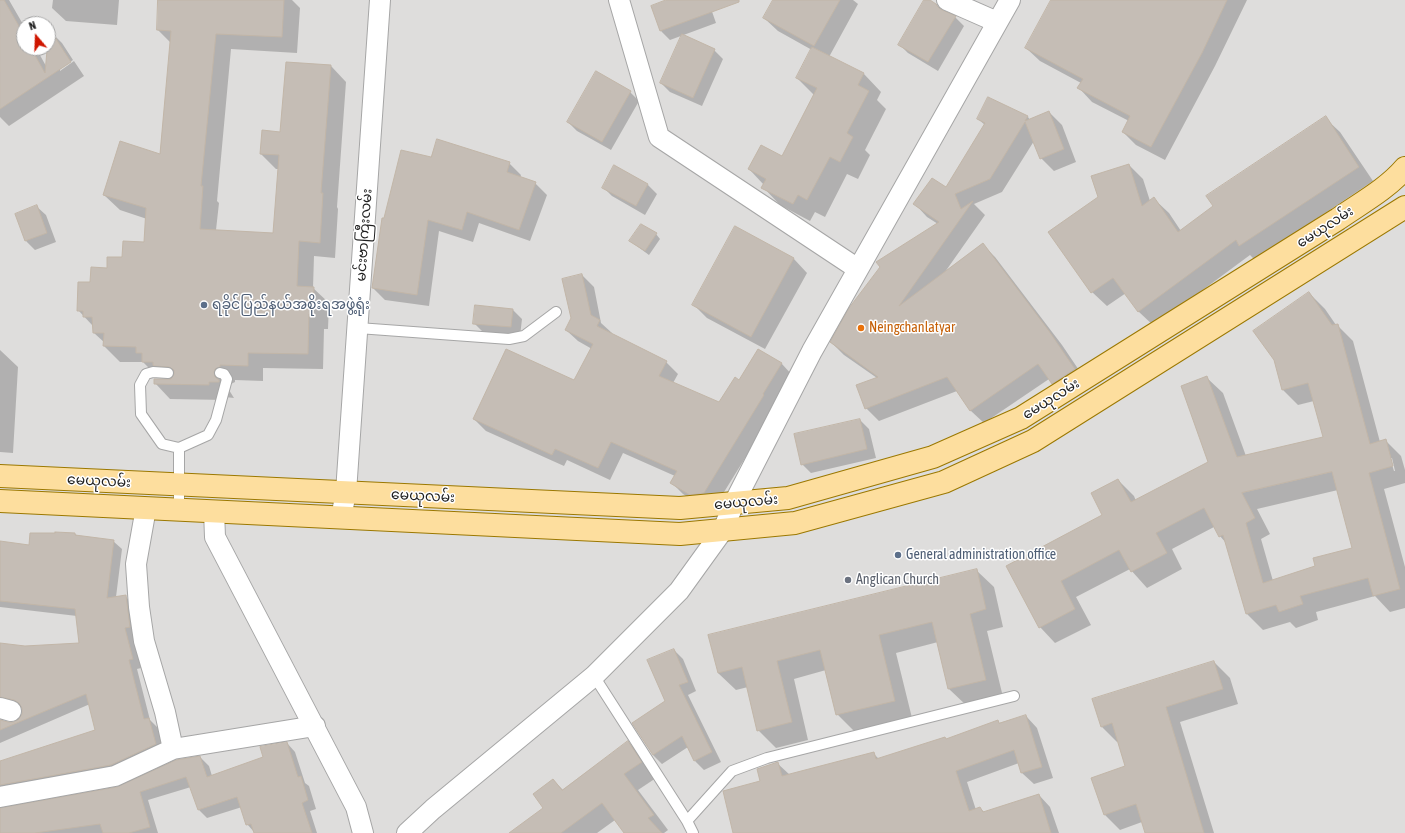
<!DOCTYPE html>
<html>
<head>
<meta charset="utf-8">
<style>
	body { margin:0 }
	#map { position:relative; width:1405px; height:833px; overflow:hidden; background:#f0eee6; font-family:"Asap Condensed",sans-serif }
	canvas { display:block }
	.north { position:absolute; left:16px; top:16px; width:40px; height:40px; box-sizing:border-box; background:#fff; border:1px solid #a5a5a5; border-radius:50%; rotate:341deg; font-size:11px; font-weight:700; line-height:16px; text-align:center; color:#1f1f1f }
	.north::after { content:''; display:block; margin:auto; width:14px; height:18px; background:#cf1600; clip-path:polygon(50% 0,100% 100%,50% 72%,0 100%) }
</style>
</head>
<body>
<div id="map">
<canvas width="1405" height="833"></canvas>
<div class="north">N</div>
</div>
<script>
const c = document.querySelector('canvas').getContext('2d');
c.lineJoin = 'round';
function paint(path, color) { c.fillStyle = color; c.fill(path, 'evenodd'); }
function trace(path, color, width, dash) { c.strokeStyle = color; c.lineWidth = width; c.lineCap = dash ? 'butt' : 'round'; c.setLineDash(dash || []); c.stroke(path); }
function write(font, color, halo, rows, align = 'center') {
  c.font = font + ' "Asap Condensed","Noto Sans Myanmar",sans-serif'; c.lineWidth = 3; c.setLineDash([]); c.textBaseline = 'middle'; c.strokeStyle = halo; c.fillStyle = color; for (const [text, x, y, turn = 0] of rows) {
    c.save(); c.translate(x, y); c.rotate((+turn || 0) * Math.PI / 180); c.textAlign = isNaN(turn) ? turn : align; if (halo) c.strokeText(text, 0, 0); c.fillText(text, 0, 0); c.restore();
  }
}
paint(new Path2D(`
	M0,0h1405v833h-1405zM24,24h24v24h-24z`), '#dedddc');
paint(new Path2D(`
	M0,0h9l15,26v22h12l10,18 4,-35 12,12 11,17 -13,9v2l14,-10 10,15 -75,50 -9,-9z
	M53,0h66l-2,25 -51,-4 -14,-13z
	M159,0h133l8,8 -3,45 -66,-4 -14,152 2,2 -3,27 58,4 5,-65h-3l-15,-15 20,-21 50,-67 15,16 -9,125 1,2 -3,49 -21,-2 -1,32 16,15 -1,26h-4l-1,40 -60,-1v13l-28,-1v2l-4,2 -2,6 5,8 -9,-1v3l-55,-1 -15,-16 14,-3 -2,-3h-9l-15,-15h-23l-16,-16 1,-3 -11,-10 -1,-7 -15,-16 13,-27 17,-13 37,-27 2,-24 -27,-9 -16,-15 56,-40 11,-112 -13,-13z
	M669,0h39l8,23 -46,17 -9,-9 -9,-25z
	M774,0h79l5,4 -29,53 35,17 17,18 -4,8 9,9 -21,41 5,5 -12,24 -11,-5 -22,43 -10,-5 -5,9 -30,-16 -17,-18 1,-2 -15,-16 33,-12 32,-62 -17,-17 15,-28 -34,-19 -14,-13z
	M925,0h3l8,4 7,8 12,5 9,9 -26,45 -30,-18 -9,-9z
	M1052,0h195l-32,66 -50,94 -29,-15 -13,-13 6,-11 -37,-19 -13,-14 2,-5 -41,-22 -14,-13z
	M714,50l9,9 -21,47 -32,-14 -9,-9z
	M630,92l9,9 -28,49 -34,-19 -9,-9z
	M988,98l40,19 2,3 19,-8 13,13 14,37 -22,9 -13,-13 -7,-17 -32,51 -28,12 11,11 -40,57 37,-28 13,13 67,88 25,37 -22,14 -16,-17 -65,44 -13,-12 -14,-20 -78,30 -13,-13 11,-30 -33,-23 -13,-13 107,-118 -11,-7 -12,-13 31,-15 39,-64 -7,-6z
	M1325,118l15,14 33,49 -118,79 -5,-5 -96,71 -15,-14 -13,-19 -19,13 -15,-14 7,-95 30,-32 14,14 7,22 4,-2 15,14 12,18 33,-25z
	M432,158l77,5 12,12 -1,3 15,5 12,12 -17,46 -51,-18 -6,19 -34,-11 -10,75 -44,-6 -12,-12 12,-69z
	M615,166l33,19 9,9 -12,21 -33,-19 -9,-9z
	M36,206l10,9 10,27 -21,8 -9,-9 -10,-27z
	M641,225l15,9 4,5 -11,16 -19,-14z
	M735,228l59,31 13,14 -42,76 -58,-31 -14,-14z
	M582,275l12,12 7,36 11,10 -1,1 55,28 12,12 -5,9 47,21 20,-23 19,-31 23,14 11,12 -17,32 -60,97 -14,1 -19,-12 -12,-12 4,-6 -52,-23 -13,27 -43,-20 -3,6 -78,-35 -12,-12 101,-37 17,-33 -14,-8 -12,-11 6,-12z
	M1309,293l16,16 11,16h1l16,16 27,101 5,-2 16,16 4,14v13l-21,6 21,78v41l-15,4 -15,-16 -59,16 2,8 -22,8 -6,-6 -27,8 -16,-16 -21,-71 -6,-7 -6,-9 -42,22 10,20 -35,19 -17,-19 -54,28 15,28 -36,18 -15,-16 -33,-61 97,-51 14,-35 16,16 2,5 73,-39 -2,-84 16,15 23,63 78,-18 -10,-37 -16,4 -16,-16zM1390,458h2l3,13h-1zM1338,490l15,58 -37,19 -43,14 -12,-42 9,-5 -13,-25z
	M513,310l9,9 -2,17 -37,-4 -9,-9z
	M0,350l18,17 -5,86 -13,-1z
	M860,420l9,9 7,29 -65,15 -9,-9z
	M75,534l3,2 35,5 9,8 -6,48 9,-1 9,9 -1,31 8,32 -4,1 13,51 8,8 6,25 -164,46v-37l97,-31 -7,-27 -90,39v-22l15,2 5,-3 3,-5v-7l-11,-3 -12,4v-65l25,3 55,-3 -3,-28 -77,-9v-65l30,4z
	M976,570l18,17 9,40 -16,4 16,66 -36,9 -18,-17 -11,-47 -42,11 16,65 -57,14 -18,-18 -11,-44 -32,9 14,61 -32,8 -18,-18 -10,-43 -12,3 -18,-17z
	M674,650l9,9 13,32 -8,4 33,67 -17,8 -9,-9 -7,-14 -26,17 -9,-9 13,-54z
	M1214,662l16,16 8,26 -58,18 34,111h-68l-4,-11 -22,8 -16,-16 22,-47 -8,-26 -1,1 -16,-16z
	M1026,716l11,12 16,50 -19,6 -12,-11 -3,-10 -52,19 9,28 4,-2 5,5 54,-18 11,12 9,26h-325l27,-51 16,-19 13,12 84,-21 5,5 68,-19 51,-18 2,2z
	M628,742l15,15 13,21 -18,12 30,40 -4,3h-39l-10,-13 -18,13h-86l34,-25 8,-28 10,10z
	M287,743l8,9 10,31 4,3 7,23 -6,2 7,22h-62l-8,-9 -5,-17 -35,11 -8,-8 -8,-23 -43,13 10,33h-158v-24l118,-21 82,-31 9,9 3,10 52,-18z`), '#0003');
const building = new Path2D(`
	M0,0h4l20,35v13h7l14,25 4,-45 22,34 -71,47z
	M158,0h126l-2,37 -66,-3 -15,152h2l-3,43 73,4 6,-78 -19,-1 2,-24 18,2 6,-70 45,3 -10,128h2l-3,50 -21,-2 -2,45 17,1 -1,27h-4l-1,40 -60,-1v13l-28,-1v2l-5,2 -1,3 1,5 4,3v2h-10v3l-55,-1v-5h17l3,-5v-4l-5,-3 -15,-1 -1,-1v-3h-11v-9h-6v-6l-33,-1 1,-13h-11l-1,-16h-9v-6h-6l1,-29h12l1,-15 16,1v-11h15l1,-16 21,1 2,-34 -43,-13 17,-54 40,13 11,-123 -14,-1z
	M666,0h73v2l-79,29 -9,-25z
	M773,0h67l-26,46 -51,-28z
	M924,0h6l6,4 2,3 4,3 14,6 -28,46 -30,-17z
	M1051,0h176l-25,53 -51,94 -29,-15 8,-16 -53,-28 6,-9 -58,-31z
	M682,34l33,15 -22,49 -33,-15z
	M812,47l52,26 -6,12 11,6 -22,42 6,4 -13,25 -10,-5 -23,43 -9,-5 -5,9 -32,-16 5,-9 -18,-10 13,-24 21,11 35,-68 -21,-10z
	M596,71l35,20 -29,51 -35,-20z
	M988,97l40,19 -3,5 24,-10 15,38 -24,10 -15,-37 -35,57 -35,15 6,15 12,-8 -74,105 84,-63 66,88 26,38 -23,15 -14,-20 -68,47 -23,-34 -82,32 -9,-24 22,-8 -48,-35 19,-34 31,-41 -4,-5 63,-40 -26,-18 19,-26 14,9 39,-64 -8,-4z
	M1326,116l33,51 -120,79 -3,-6 -98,72 -25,-34 -22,15 -43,-61 50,-35 -7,-21 38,-12 13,42 12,-9 24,35 35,-26 -7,-10z
	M437,139l73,23 -3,10 29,10 -17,48 -52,-18 -5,18 -34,-10 -11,75 -45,-7 10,-70h2l17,-68 30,7z
	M614,165l34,19 -12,22 -34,-18z
	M37,205l10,28 -22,8 -10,-27z
	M641,224l16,9 -12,18 -16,-10z
	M735,226l59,32 -43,79 -59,-32z
	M582,274l9,41 9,5 -3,6 70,35 -8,15 60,26 16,-25 4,3 19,-31 24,14 -19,31 1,1 -60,98 -14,2 -20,-12 7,-12 -66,-29 -13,26 -43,-19 -3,6 -79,-36 33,-70 68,31 19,-36 -28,-14 6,-12 -9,-39z
	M1309,292l23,33 6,-1 32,120 16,-5 7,27 -24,7 31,116 -27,7 -5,-18 -68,18 3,8 -24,8 -3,-7 -30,9 -23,-79 -4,2 -15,-29 -48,25 11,20 -36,19 -12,-22 -58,31 14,28 -36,19 -33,-62 96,-51 -11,-22 27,-14 13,23 77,-40 -27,-76 26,-10 30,81 86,-20 -15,-54 -26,7 -8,-30 -21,-29zM1332,472l20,76 -39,10 2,8 -52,17 -17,-60 9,-5 -13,-25z
	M475,305l38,4 -2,18 -38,-3z
	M860,419l7,30 -66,16 -7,-31z
	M55,532l20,1v2l39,5 -7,58 19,-3 4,32 -5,1 8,31 -4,1 15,59 5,-1 7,26 -45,21 -111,20v-24l95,-31 -9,-36 -86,36v-10l8,2h6l5,-3 3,-5v-6l-3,-5 -5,-3 -14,-3v-54l25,3 54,-3 -4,-34 -75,-8v-60l29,4 1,-12h25z
	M977,569l9,40 -16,5 16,66 -38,9 -16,-67 -53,13 16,66 -59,14 -16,-65 -43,11 15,61 -35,9 -15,-64 -24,6 -10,-38z
	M674,649l14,33 -9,3 33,67 -18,9 -12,-25 -29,19 -21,-32 33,-22 -18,-41z
	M1214,661l9,28 -57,18 38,126h-59l-9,-29 -32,11 -13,-37 34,-12 -13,-43 -11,4 -9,-28z
	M1026,715l16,52 -21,6 -7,-23 -58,21 13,40 11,-4 3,5 56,-18 12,39h-318l-10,-42 37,-10 -3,-12 21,-7 4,14 92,-24 2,7 69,-22 1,2 52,-19 1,3z
	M628,741l14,21 -18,12 30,41 -6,3 14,15h-38l-22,-30 -41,30h-52l34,-25 -10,-14 20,-15 9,11z
	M287,742l11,35 3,-1 7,24 -6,3 10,30h-58l-3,-9 -5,1 -9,-28 -39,13 -12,-33 -46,15 10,35 -21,6h-26l-3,-9 -65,9h-35v-25l117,-21 59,-27 24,-4 7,21 56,-20 -3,-10z`);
paint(building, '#c5bdb5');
trace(building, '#c2b6a8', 1);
const lane = new Path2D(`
	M358,328l151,11 15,-3 32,-24
	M168,373l-15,-1 -7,2 -6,11 1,29 21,30 17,4v62
	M179,448l29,-13 8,-15 11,-41 -3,-5 -4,-1
	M594,676l93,145 6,12
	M687,821l45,-50 35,-13 247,-62`);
const street = new Path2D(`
	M619,0l40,137 199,132
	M947,0l50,22
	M214,511l1,26 141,270 7,26
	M341,518l5,-26 34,-492
	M0,708l11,3
	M173,749l142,-23
	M0,797l115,-21 58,-27 -8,-37 -21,-71 -5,-34 -3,-43 10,-56
	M407,833l26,-24 161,-133 85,-85 44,-61 11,-27 78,-152 198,-351`);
const primary = new Path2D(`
	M0,476l680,32 108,-10 145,-41 88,-39 317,-199c23,-16 49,-30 67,-51
	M0,501l680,33 115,-11 149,-41 89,-41 372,-234`);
trace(lane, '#a6a6a6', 12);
trace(street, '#a6a6a6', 22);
trace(primary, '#9b7800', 24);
trace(lane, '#fff', 10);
trace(street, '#fff', 20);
trace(primary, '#fdde9e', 22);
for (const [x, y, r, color] of [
	[204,305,4,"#5c6f8a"],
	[861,328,4,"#e8710a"],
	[898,555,4,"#5c6f8a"],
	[848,580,4,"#6b7280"]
]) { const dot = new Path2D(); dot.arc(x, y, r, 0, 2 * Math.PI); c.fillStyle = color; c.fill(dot); trace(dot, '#fff', 1.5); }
write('14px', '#1f1f1f', '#fff', [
	["မေယုလမ်း",1325,227,-33],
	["မင်းဗာကြီးလမ်း",364,235,-86],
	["မေယုလမ်း",1051,399,-32],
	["မေယုလမ်း",99,481,3],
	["မေယုလမ်း",423,496,3],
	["မေယုလမ်း",746,502,-5]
]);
write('14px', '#4e5e75', '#fff', [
	["ရခိုင်ပြည်နယ်အစိုးရအဖွဲ့ရုံး",212,305],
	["General administration office",906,555]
], 'left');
write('14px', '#c56008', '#fff', [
	["Neingchanlatyar",869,328]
], 'left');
write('14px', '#5b616d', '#fff', [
	["Anglican Church",856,580]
], 'left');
</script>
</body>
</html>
